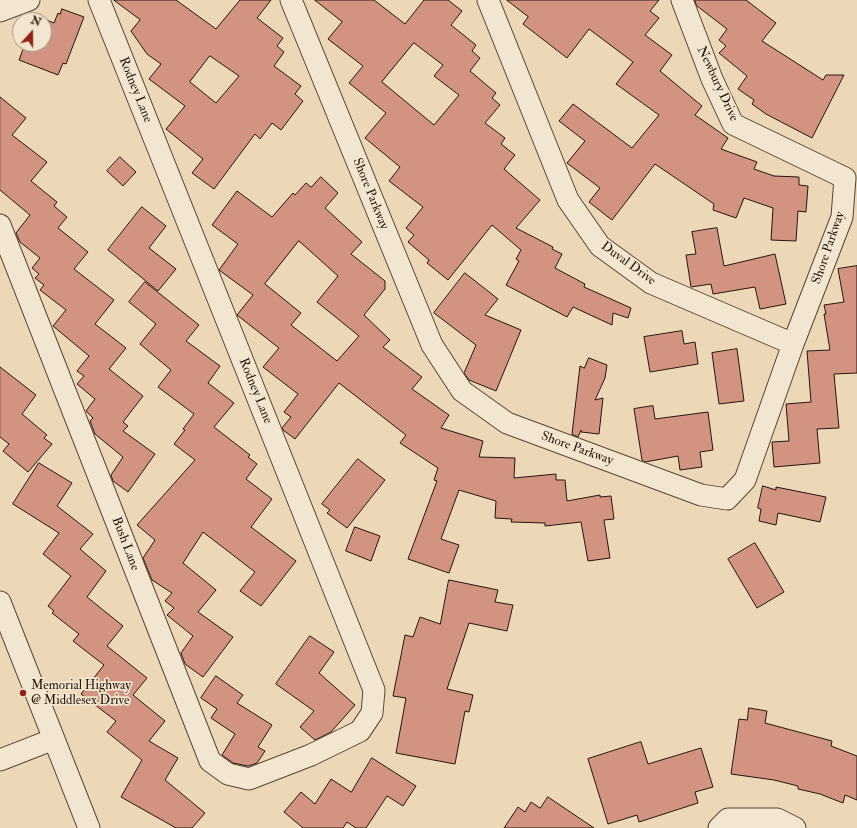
<!DOCTYPE html>
<html>
<head>
<meta charset="utf-8">
<style>
	body { margin:0 }
	#map { position:relative; width:857px; height:828px; overflow:hidden; background:#ecd8b6; font-family:"IM FELL Double Pica",serif }
	canvas { display:block }
	.north { position:absolute; left:12px; top:12px; width:40px; height:40px; box-sizing:border-box; background:#f3e6d0; border:1px solid #a19382; border-radius:50%; rotate:21deg; font-size:11px; font-weight:700; line-height:16px; text-align:center; color:#26160c }
	.north::after { content:''; display:block; margin:auto; width:14px; height:18px; background:#8f2418; clip-path:polygon(50% 0,100% 100%,50% 72%,0 100%) }
</style>
</head>
<body>
<div id="map">
<canvas width="857" height="828"></canvas>
<div class="north">N</div>
</div>
<script>
const c = document.querySelector('canvas').getContext('2d');
c.lineJoin = 'round';
function paint(path, color) { c.fillStyle = color; c.fill(path, 'evenodd'); }
function trace(path, color, width, dash) { c.strokeStyle = color; c.lineWidth = width; c.lineCap = dash ? 'butt' : 'round'; c.setLineDash(dash || []); c.stroke(path); }
function write(font, color, halo, rows, align = 'center') {
  c.font = font + ' "IM FELL Double Pica",serif'; c.lineWidth = 3.5; c.setLineDash([]); c.textBaseline = 'middle'; c.strokeStyle = halo; c.fillStyle = color; for (const [text, x, y, turn = 0] of rows) {
    c.save(); c.translate(x, y); c.rotate((+turn || 0) * Math.PI / 180); c.textAlign = isNaN(turn) ? turn : align; if (halo) c.strokeText(text, 0, 0); c.fillText(text, 0, 0); c.restore();
  }
}
const building = new Path2D(`
	M114,0h62l40,29 24,-29h31l-14,18 26,20 -6,8 7,6 -10,14 27,20 -6,8 8,7 -22,29 -9,-7 -12,16 -5,-5 -41,55 -22,-16 11,-14 -37,-30 19,-23 -36,-27 12,-15 -14,-10 -16,-23 9,-11zM210,56l29,20 -23,27 -26,-21z
	M315,0h59l31,24 19,-24h24l14,11 -11,14 25,20 -4,6 8,7 -10,13 26,22 -4,5 8,7 -15,18 20,15 -4,6 14,11 -11,14 36,31 -24,28 37,19 -1,2 10,5 -7,14 30,16 -1,3 47,21 -3,10 -15,-5 -1,12 -39,-18 -6,10 -61,-32 13,-24 -3,-2 5,-9 -29,-25 -44,55 -21,-17 2,-3 -21,-18 6,-7 -8,-7 17,-21 -34,-26 11,-14 -35,-29 21,-25 -37,-30 14,-17 -35,-27 14,-17zM414,43l29,22 -9,11 25,19 -25,30 -52,-43z
	M507,0h152l-9,11 9,7 -14,17 27,20 -12,16 42,35 -7,9 33,23 -7,11 36,13 -3,7 20,7 25,1v8l9,1 -2,26 -8,-1 -2,30 -25,-1 2,-32 -29,-10 -8,20 -23,-8 1,-6 -59,-40 -43,56 -23,-18 11,-14 -33,-25 18,-22 -26,-20 14,-17 59,44 27,-33 -43,-31 17,-22 -44,-33 -22,29 -44,-34 5,-7z
	M695,0h51l30,23 -14,18 61,39 3,-5h18l-32,63 -46,-24 -14,-10 2,-4 -16,-11 9,-13 -28,-23 7,-7 -7,-6 8,-11 -30,-23z
	M62,9l22,8 -18,47 -3,-1 -5,12 -39,-15 6,-16h19v-24h-10l2,-4 18,7 4,-10 2,1z
	M0,97l26,21 -14,17 35,27 -16,19 26,21 -3,4 13,11 -9,11 30,24 -14,17 40,31 -19,24 31,24 -17,21 34,27 -20,26 5,4 -5,5 32,23 -27,38 -15,-11 -2,-6 12,-18 -28,-23 -5,-13 3,-3 -7,-7 9,-12 -18,-15 7,-8 -7,-5 12,-15 -36,-30 13,-16 -26,-20 4,-5 -9,-7 4,-4 -7,-6 8,-10 -20,-16 -4,-9 14,-18 -30,-25z
	M120,157l16,15 -13,14 -16,-15z
	M321,177l17,16 -13,15 37,34 -11,12 34,27v8l-21,26 26,25 -7,7 39,30 -10,12 37,26 -8,13 42,13 -4,16 36,1 -1,20 42,-4v6h9l2,21 33,-6v2l11,-1 3,23 -10,1 6,38 -22,3 -7,-39 -36,4v-3l-34,-1 1,-3 -17,-1 1,-17 -37,-11 -18,49 18,6 -10,28 -41,-14 29,-78 -3,-1 4,-12 -38,-25 6,-8 -67,-52 -44,56 -12,-9 -1,-2 9,-11 -7,-5 14,-18 -35,-27 16,-19 -42,-33 16,-20 -34,-25 19,-26 -26,-19 25,-34 35,26 21,-24 2,2 11,-12 5,4zM299,241l39,35 -21,26 42,34 -22,25 -46,-36 10,-12 -36,-29z
	M142,207l24,19 -17,22 27,21 -18,22 -50,-41z
	M717,228l7,38 51,-12 11,50 -26,5 -5,-22 -42,7 -2,-10 -20,3 -5,-32 10,-1 -4,-22z
	M857,266v107l-23,1 5,54 -22,1 3,34 -46,4 -2,-25 17,-1 -3,-37 25,-2 -4,-51 23,-1 -6,-36h2l-2,-9 20,-3 -6,-33z
	M465,273l33,26 -13,16 36,15 -25,61 -27,-11 -5,-7 12,-28 -42,-32z
	M145,282l54,43 -13,16 34,25 -12,17 26,20 -20,24 36,28 -2,2 9,7 -11,15 26,20 -21,28 45,34 -35,45 -21,-15 15,-19 -52,-40 -20,31 33,27 -18,22 35,25 -30,40 -18,-13 -4,-11 12,-17 -26,-21 7,-7 -9,-7 7,-8 -20,-13 -9,-22 12,-18 -18,-15 58,-65 -21,-16 11,-14 -2,-1 11,-15 -36,-27 13,-17 -31,-26 16,-20 -27,-22z
	M682,331l2,13 11,-2 3,22 -48,8 -6,-35z
	M737,349l7,52 -25,3 -7,-51z
	M589,358l18,7 -2,13 -10,22 8,-2 -4,36 -18,-2v-2l-3,7 -6,-3 8,-68 4,2z
	M0,367l36,28 -14,19 25,21 -3,3 8,6 -24,28 -25,-21 6,-7 -9,-7z
	M653,406l2,13 53,-7 5,38 -13,2 2,15 -22,3 -2,-14 -33,6 -3,-2 -8,-51z
	M358,459l27,21 -38,48 -20,-15 3,-3 -8,-6z
	M39,463l33,20 -15,23 36,28 -13,15 26,22 -19,26 36,29 -16,20 40,32 -14,17 32,26 -16,20 29,17 -13,22 40,33 -13,15h-16l-55,-31 21,-37 -35,-28 9,-11 -35,-27 23,-29 -31,-24 6,-7 -27,-21 2,-2 -6,-5 23,-30 -28,-22 16,-21 -46,-29z
	M763,486l13,4v-3l50,10 -6,25 -42,-9 -2,12 -17,-4 2,-12 -3,-1z
	M355,527l25,9 -9,25 -25,-10z
	M755,543l29,49 -27,16 -29,-49z
	M449,580l49,10 -3,12 18,3 -6,26 -38,-8 -22,66 26,6 -4,17 -4,-1 -10,53 -59,-11 10,-55 -13,-2 12,-61 8,2 7,-20 20,7z
	M310,636l24,16 -15,21 36,32 -24,27 -16,8 -15,-13 14,-16 -38,-27z
	M216,676l27,19 -6,8 35,22 -14,22 7,4 -8,12 -9,3 -15,-3 -11,-8 13,-21 -24,-16 6,-9 -16,-11z
	M749,708l18,3 -2,12 67,18 -1,5 26,10v44l-12,-5 -2,8 -23,-9 -22,-5v-3l-24,-6 -43,-6 8,-55 8,1z
	M641,742l7,22 53,-16 12,39 -18,5 3,11 -59,19 -2,-7 -29,9 -20,-65z
	M372,758l44,28 -13,20 -16,-10 -21,32h-10l-9,-6 -4,6h-40l-19,-16 17,-20 14,12 16,-25 20,13z
	M548,797l46,31h-90l14,-21 7,5 6,-10 9,6z`);
paint(building, '#d29481');
trace(building, '#26160c', 1);
const street = new Path2D(`
	M291,0l141,345 30,46 45,32 194,72 26,4 18,-19 48,-136 49,-127 3,-39 -112,-54 -21,-45 -30,-79
	M488,0l80,200 32,46 51,37 142,61
	M0,11l29,-11
	M0,225l210,536 18,13 21,5 62,-24 49,-24 12,-18 2,-23 -275,-690
	M0,602l89,226
	M0,760l54,-21
	M719,828l9,-9h49l18,9`);
trace(street, '#584636', 23);
trace(street, '#f3e6d0', 21);
for (const [x, y, r, color] of [
	[23,693,4,"#8f2418"]
]) { const dot = new Path2D(); dot.arc(x, y, r, 0, 2 * Math.PI); c.fillStyle = color; c.fill(dot); trace(dot, '#f3e6d0', 1.5); }
write('13px', '#26160c', '#f3e6d0', [
	["Newbury Drive",717,84,65],
	["Rodney Lane",135,90,68],
	["Shore Parkway",370,194,68],
	["Shore Parkway",829,248,-71],
	["Duval Drive",628,264,36],
	["Rodney Lane",255,391,68],
	["Shore Parkway",577,449,20],
	["Bush Lane",125,544,69]
]);
write('13px', '#26160c', '#f3e6d0', [
	["Memorial Highway",31,686],
	["@ Middlesex Drive",31,701]
], 'left');
</script>
</body>
</html>
